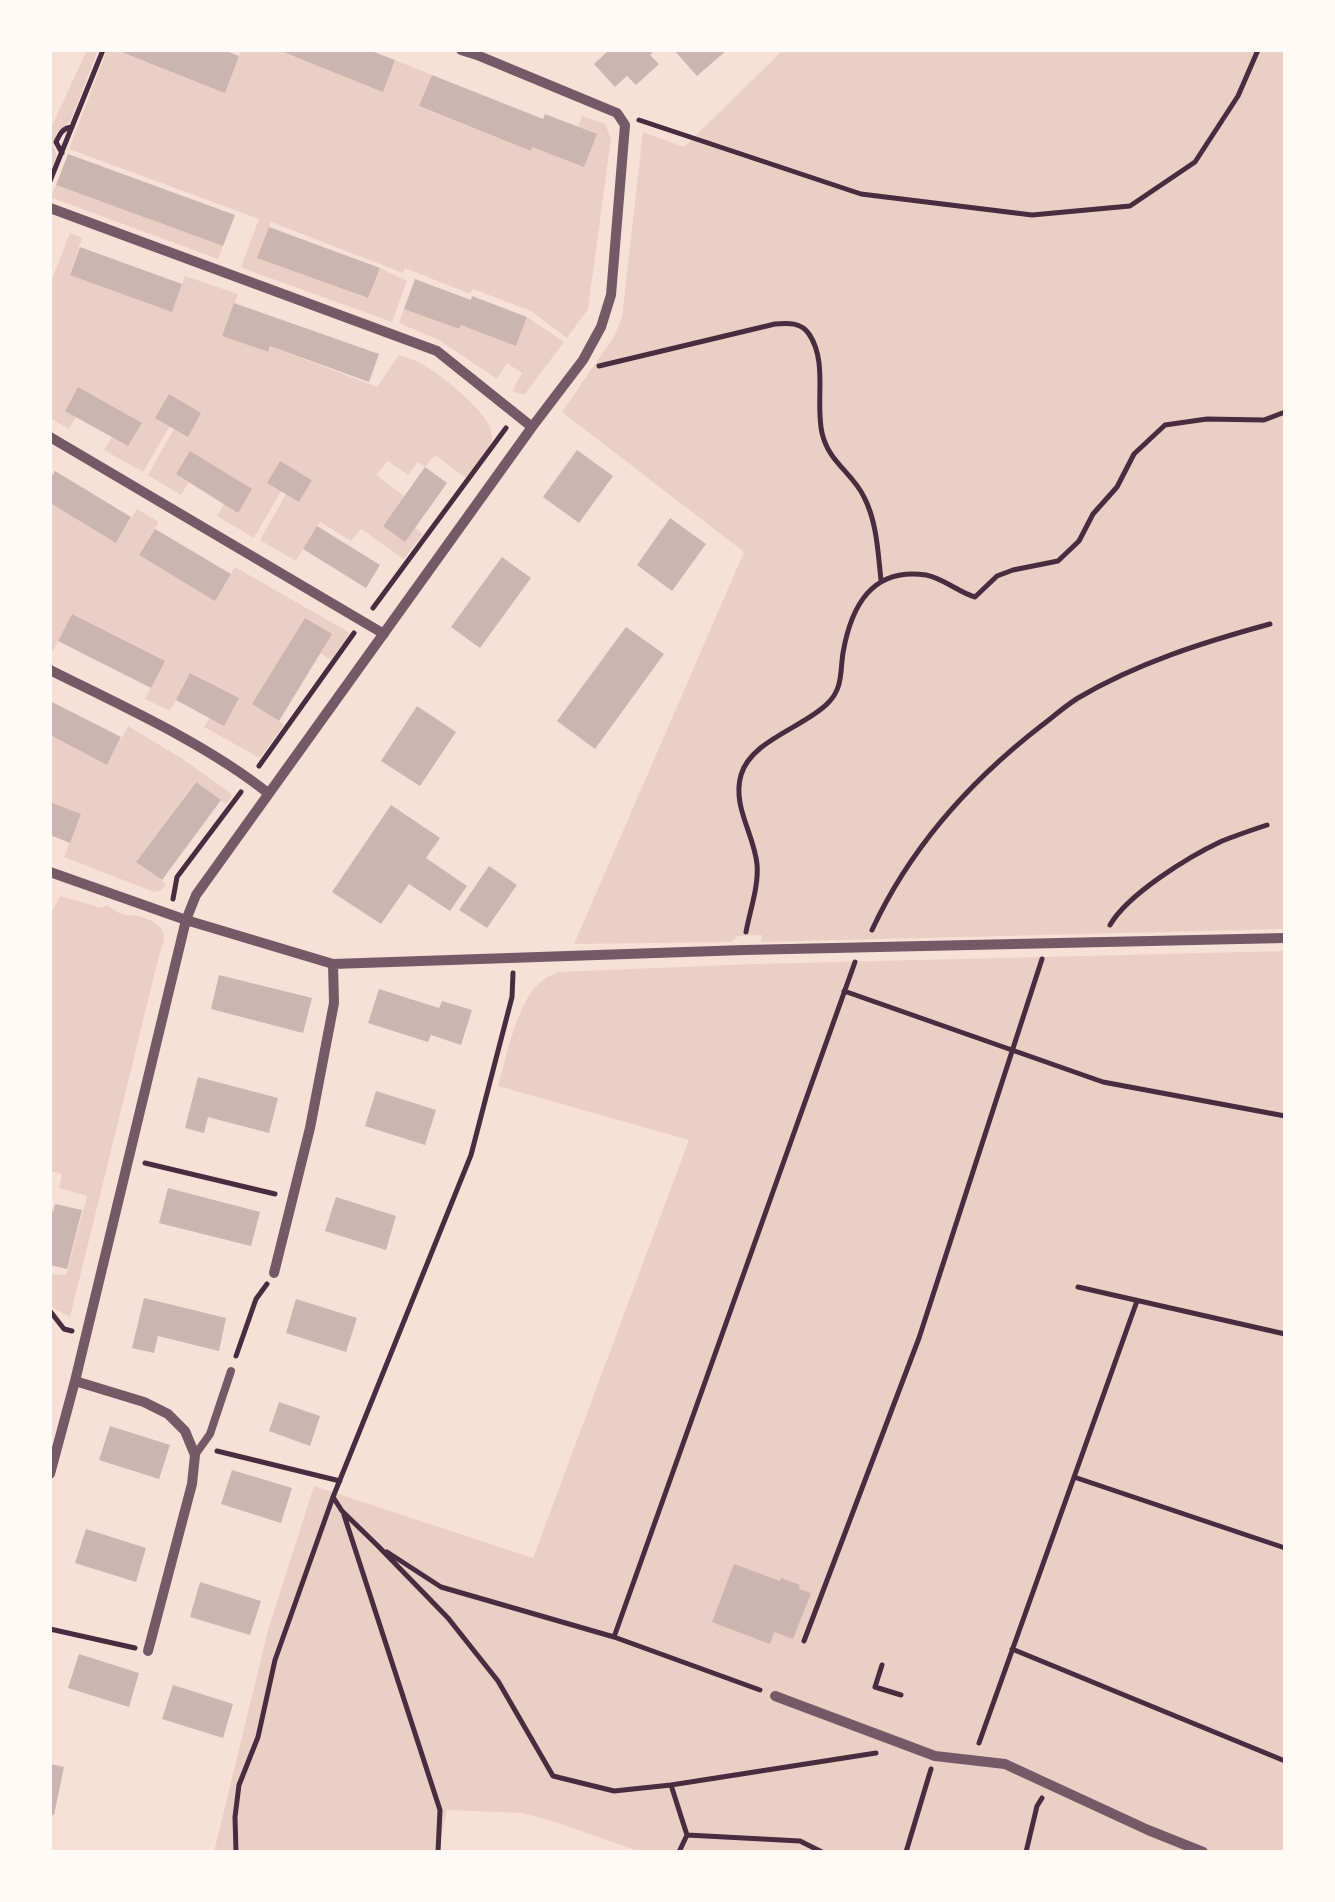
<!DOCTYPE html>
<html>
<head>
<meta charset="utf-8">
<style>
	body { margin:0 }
	#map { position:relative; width:1335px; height:1902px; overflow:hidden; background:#f7e1d7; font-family:Helvetica,sans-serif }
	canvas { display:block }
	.frame { position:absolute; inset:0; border:52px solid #fffaf5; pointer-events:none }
</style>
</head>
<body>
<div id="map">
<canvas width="1335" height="1902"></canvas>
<div class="frame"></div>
</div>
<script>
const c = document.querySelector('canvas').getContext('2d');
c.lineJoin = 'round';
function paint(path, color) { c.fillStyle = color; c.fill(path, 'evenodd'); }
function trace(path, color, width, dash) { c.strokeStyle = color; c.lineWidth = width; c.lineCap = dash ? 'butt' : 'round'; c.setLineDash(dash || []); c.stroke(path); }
paint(new Path2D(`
	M87,50h11l-28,72 -13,10 -4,13 4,12 -7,18v-45z
	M107,50h8l110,42 16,-42h36l105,41 13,-31 37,15 -12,32 110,43 2,-3 46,-20 4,-11 23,8 6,14 -23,171 -21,29 -36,-27 -58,-22 -3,5 -65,-26 -2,5 -132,-51 -13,36 109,40 13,-30 27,13 -15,41 -147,-53 -4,-2 18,-48 -190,-70z
	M783,50h502v879l-524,13 1,-7 -24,1 -7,6 -157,2 170,-392 -182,-140 53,-77 7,-18 21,-185 41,15z
	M56,185l167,61 -5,13 -168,-62z
	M70,233l12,5 -12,36 102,37 13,-35 53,18 -15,42 44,16 3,-6 107,41 22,-32c8,3 16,5 23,9 17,9 74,53 70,74 -2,13 -19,29 -26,40l-31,-23 -10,12 -7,-5 -10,13 -20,-14 -12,14 28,21 -21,30 32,2 8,6 -19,25 -43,-30 -10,12 -31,-19 -24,39 -36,-21 26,-46 13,8 13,-23 -32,-17 1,29 -27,47 -37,-22 7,-12 -48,-30 13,8 -8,13 -33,-20 26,-46 -4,-3 -27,46 -39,-22 8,-13 16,9 13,-22 -63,-36 -13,22 11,7 -7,12 -19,-11v-134z
	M404,309l55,20 2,-4 55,20 11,-28 37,25 -40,53 -12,-4 10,-18 -15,-10 -10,16 -58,-39 -40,-17z
	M50,503l66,40 21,-34 22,13 -20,33 76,45 20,-33 115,66 -19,27 -11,-7 11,-19 -26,-16 -52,86 31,21 -24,33 -56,-31 6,-9 28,-19 -47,-26 -21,38 -25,-12 19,-38 -92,-47 -19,37 -3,-2z
	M128,726l53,32 47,33 4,5 -6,8 -31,-22 -58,79 29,23 -4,6 -8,2 -90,-35 17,-43 -31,-12v-67l57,30z
	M60,896l42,12 5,-3c5,3 9,7 15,9 7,3 9,0 16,2 20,5 33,15 22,36l-90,365 -15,-8 -5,-5v-30l16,1 21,-79 -28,-8 3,-14 -12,-3v-256z
	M1285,951v901h-644l-86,-30 -33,-9 -75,-3 -9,42h-224l54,-222 46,-144 219,72 156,-418 -191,-54c9,-30 19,-87 45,-106 4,-4 10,-5 15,-8l196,-8z`), '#ebcfc5');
paint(new Path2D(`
	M116,50h108l15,6 -14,37z
	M278,50h91l26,10 -12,32z
	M609,50h42l2,2 -3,3 9,9 -23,21 -9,-9 -12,11 -21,-23z
	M674,50h53l-30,26z
	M432,75l111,44 2,-5 52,20 -13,33 -52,-20 -1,4 -112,-45z
	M68,154l167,61 -12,31 -167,-61z
	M269,227l111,41 -12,30 -111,-40z
	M80,247l102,37 -10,28 -102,-37z
	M415,279l56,21 1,-4 55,21 -11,29 -55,-21 -2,4 -55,-20z
	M234,303l145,51 -10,28 -99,-36 -2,6 -46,-16z
	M78,387l64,36 -14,23 -63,-35z
	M169,394l32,19 -13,24 -33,-19z
	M577,450l36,26 -34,47 -36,-26z
	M190,451l62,38 -14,24 -62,-39z
	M280,461l32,19 -13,22 -32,-19z
	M425,467l22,16 -42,59 -22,-16z
	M55,471l76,46 -15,26 -66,-40v-24z
	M670,518l36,26 -34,47 -35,-26z
	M317,526l63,39 -14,23 -63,-39z
	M155,529l76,45 -16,27 -76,-46z
	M502,557l29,21 -51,70 -29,-21z
	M72,614l93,47 -14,27 -93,-47z
	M305,618l27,16 -53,87 -27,-17z
	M626,627l38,27 -69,95 -38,-28z
	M190,673l49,25 -15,28 -48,-26z
	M50,701l71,36 -14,28 -57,-30z
	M417,706l39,26 -36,54 -39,-25z
	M196,782l25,18 -59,80 -26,-18z
	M50,802l31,12 -11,29 -20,-8z
	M391,805l49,33 -14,20 41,28 -17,25 -41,-27 -28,40 -49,-32z
	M489,866l28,19 -30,43 -28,-18z
	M219,975l93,23 -9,35 -92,-24z
	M379,989l60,19 3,-7 30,9 -11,35 -30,-10 -3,7 -60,-19z
	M198,1077l80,21 -9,35 -61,-16 -4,16 -19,-5z
	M376,1091l60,19 -11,35 -60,-19z
	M168,1188l92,24 -9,34 -92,-23z
	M336,1197l60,19 -10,34 -61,-19z
	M55,1204l27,6 -15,59 -17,-4v-54l3,1z
	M144,1298l82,20 -7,33 -61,-15 -4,17 -22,-5z
	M296,1299l61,19 -11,34 -60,-19z
	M279,1402l41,14 -10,30 -41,-15z
	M110,1426l60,19 -11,34 -60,-19z
	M232,1470l60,18 -11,35 -60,-19z
	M86,1529l60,19 -10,34 -61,-19z
	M734,1564l46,17 1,-3 19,7 -1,4 12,4 -18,46 -19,-7 -4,12 -58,-22z
	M200,1582l61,19 -11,34 -60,-18z
	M79,1654l60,19 -10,34 -61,-19z
	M173,1685l60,19 -10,34 -61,-19z
	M50,1764l14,3 -10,48 -4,-1z`), '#ccb4b1');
trace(new Path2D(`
	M639,120l222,74 171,21 98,-9 65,-44 43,-66 20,-46
	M62,153l-6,-11c4,-8 6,-14 16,-15
	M50,181l53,-131
	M599,366l176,-42c13,-1 26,-2 34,10 19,28 6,67 13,99 7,30 30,39 42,64 13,25 14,56 17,83
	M373,608l133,-180
	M259,766l95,-133
	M173,899l4,-22 64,-85
	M1110,925c18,-31 78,-68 112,-84 15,-6 30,-11 45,-16
	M872,930c38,-82 98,-149 169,-204 12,-9 24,-20 37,-28 59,-35 126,-56 192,-74
	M746,932c4,-22 13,-46 11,-68 -3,-30 -25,-58 -16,-89 10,-35 64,-48 87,-72 15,-15 12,-31 15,-50 8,-47 29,-86 83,-78 17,3 32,17 49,22l22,-21 16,-6 45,-9 21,-20 14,-27 24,-27 17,-33 31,-29 42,-6 57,1 21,-8
	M844,991l259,91 182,34
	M145,1163l130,31
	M1078,1287l207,47
	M50,1311l14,18 8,2
	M236,1356l20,-57 11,-15
	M217,1451l123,30
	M1074,1477l211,71
	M333,1497l9,14 36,35
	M344,1515l96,295 -2,42
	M378,1546l70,72 50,63 55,95 61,15 57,-6 205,-32
	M387,1552l54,35 173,50 146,53
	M50,1629l85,19
	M614,1637l241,-675
	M804,1641l115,-303 123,-379
	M1012,1649l273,112
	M882,1665l-7,22 26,8
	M979,1743l158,-442
	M671,1785l16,50 113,6 22,11
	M236,1852l-1,-35 4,-32 19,-48 17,-77 58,-163 138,-342 41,-158 1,-24
	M679,1852l8,-17
	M906,1852l25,-83
	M1026,1852l11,-46 5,-8`), '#4a2c40', 5);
trace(new Path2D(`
	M195,1455l15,-21 21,-63`), '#755966', 8);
trace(new Path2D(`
	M50,208l387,143 95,76
	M50,437l334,197
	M50,670c72,36 155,73 218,123
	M50,872l136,48 147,44 411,-14 541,-12
	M274,1273l36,-145 24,-125 -1,-39
	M75,1381l69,21 24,12 17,17 10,24 -3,29 -44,167
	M50,1474l25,-93 111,-461 10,-25 336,-468 51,-67 18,-33 10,-32 14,-170 -8,-12 -140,-58 -16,-5
	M775,1696l160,60 70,8 143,66 55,22`), '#755966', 10);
</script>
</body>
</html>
